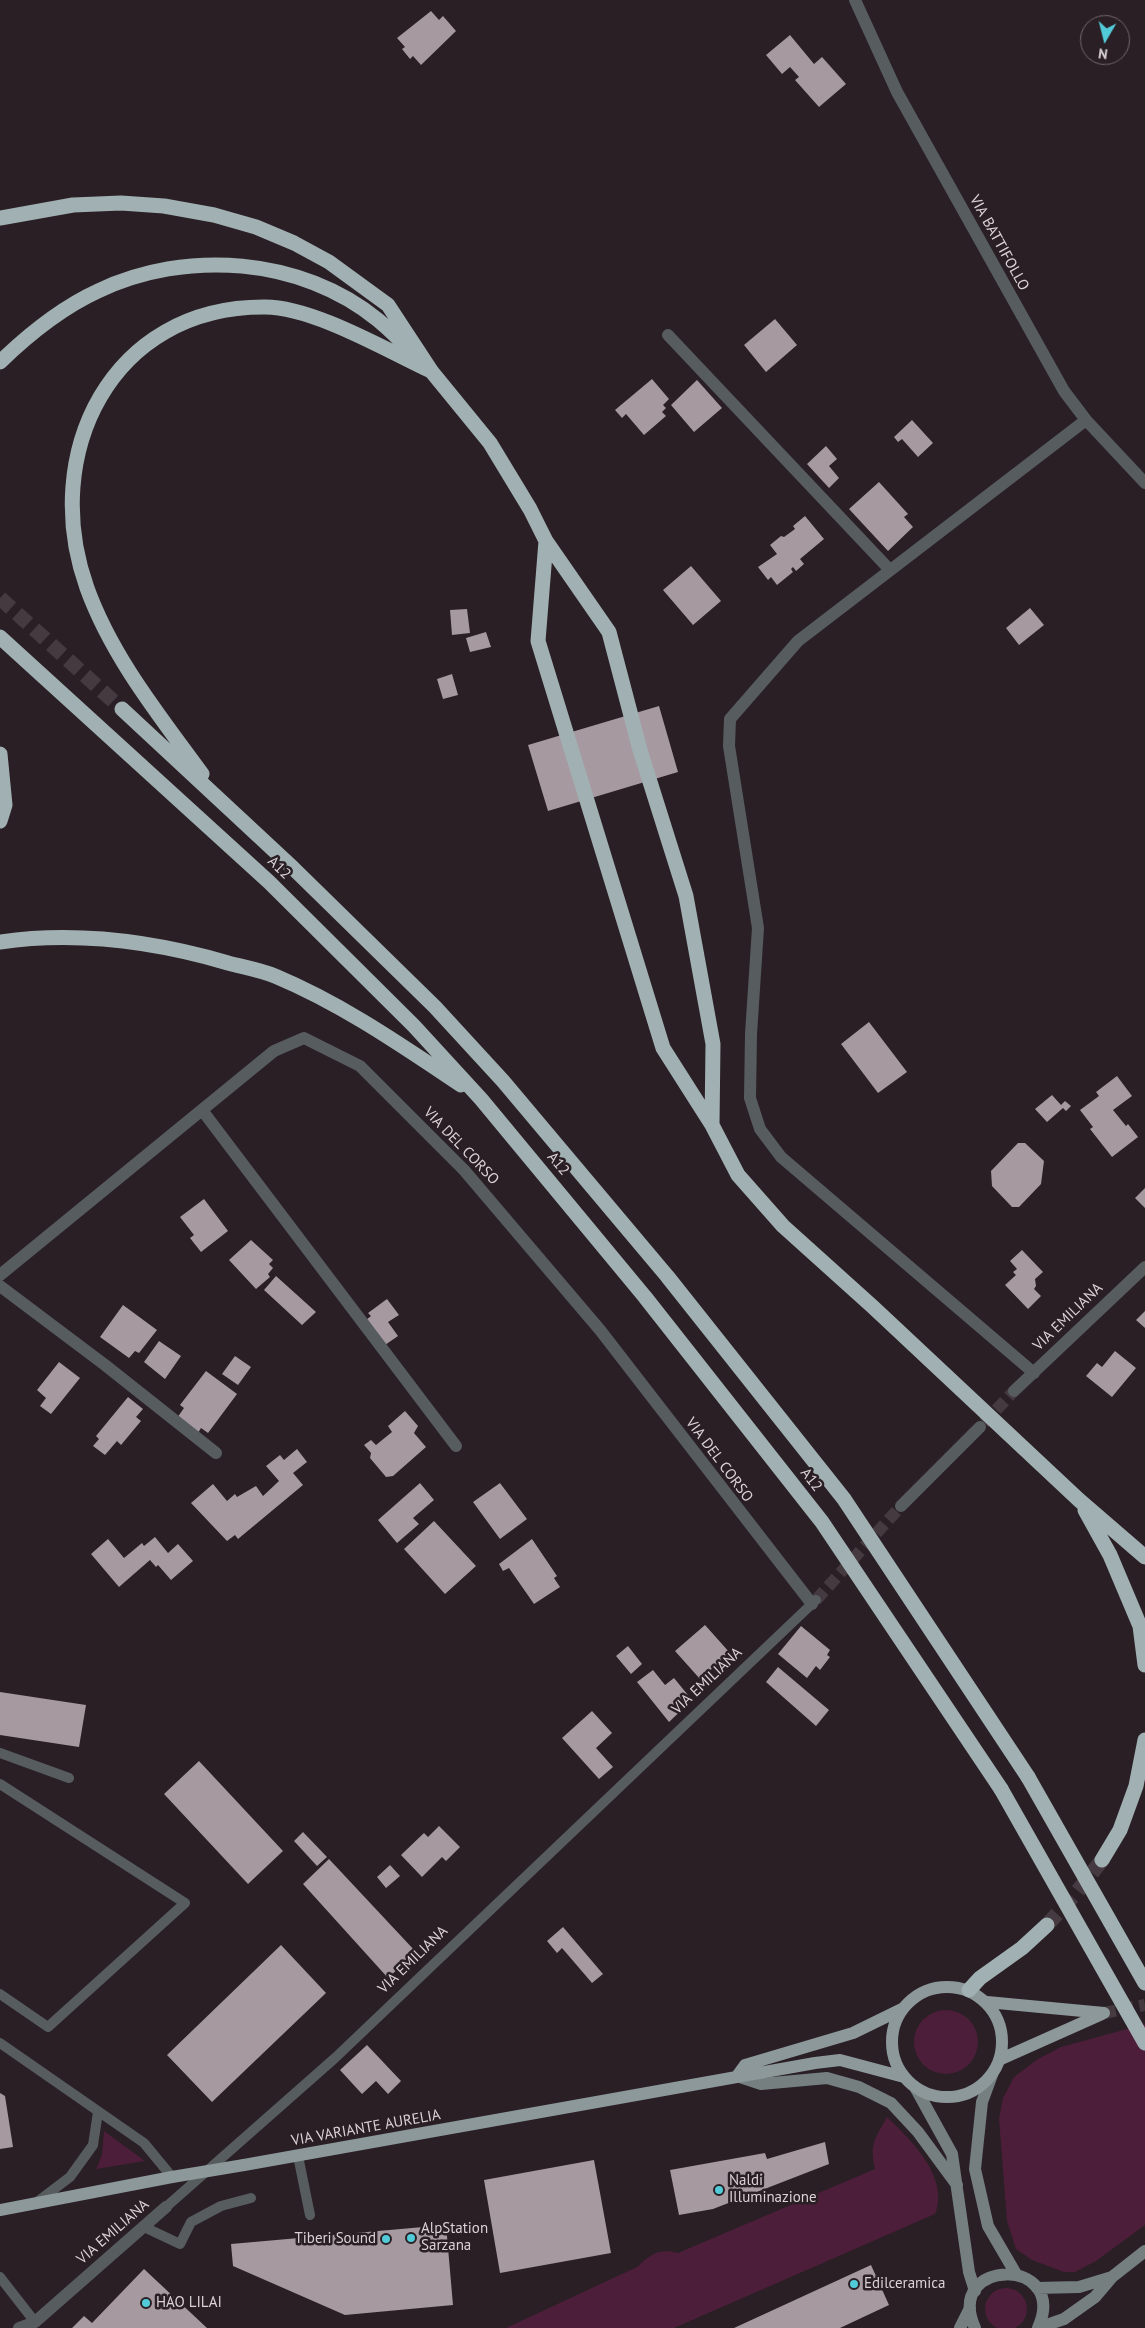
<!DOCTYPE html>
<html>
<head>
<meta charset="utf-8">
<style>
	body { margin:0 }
	#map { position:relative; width:1145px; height:2328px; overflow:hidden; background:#291f24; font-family:"PT Sans",sans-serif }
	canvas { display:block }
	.north { position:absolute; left:1080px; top:15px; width:50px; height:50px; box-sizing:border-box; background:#291f24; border:1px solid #70676b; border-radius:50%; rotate:188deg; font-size:14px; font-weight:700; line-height:20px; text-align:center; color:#dad3d6 }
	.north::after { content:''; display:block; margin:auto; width:18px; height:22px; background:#52cbd9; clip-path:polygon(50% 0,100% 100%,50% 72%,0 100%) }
</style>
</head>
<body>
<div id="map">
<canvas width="1145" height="2328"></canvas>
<div class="north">N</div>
</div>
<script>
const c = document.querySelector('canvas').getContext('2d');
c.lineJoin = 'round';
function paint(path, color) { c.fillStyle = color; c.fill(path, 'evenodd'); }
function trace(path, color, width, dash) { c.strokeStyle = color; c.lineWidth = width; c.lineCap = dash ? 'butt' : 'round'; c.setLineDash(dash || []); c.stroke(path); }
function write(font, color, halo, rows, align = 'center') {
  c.font = font + ' "PT Sans",sans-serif'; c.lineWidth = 5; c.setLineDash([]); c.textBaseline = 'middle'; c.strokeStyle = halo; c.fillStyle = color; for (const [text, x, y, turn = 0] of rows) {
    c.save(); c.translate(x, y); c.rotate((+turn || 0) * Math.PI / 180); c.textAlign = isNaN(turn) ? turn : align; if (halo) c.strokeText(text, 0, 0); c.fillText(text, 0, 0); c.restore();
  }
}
paint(new Path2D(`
	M914 2042a32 32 0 1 1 64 0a32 32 0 1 1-64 0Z
	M1145,2024v201l-49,36 -21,11h-11l-32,-12 -16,-11 -9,-28 -8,-102 4,-21 11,-21 24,-18 23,-12z
	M887,2117c24,23 63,61 48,97l-261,114h-168l131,-61c14,-13 22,-19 41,-14l197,-84c-6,-25 0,-30 12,-52z
	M104,2131l41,30 -49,8 6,-14z
	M985 2309a21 21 0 1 1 42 0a21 21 0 1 1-42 0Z`), '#4d1e3a');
paint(new Path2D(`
	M431,11l8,9 4,-4 13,15 -35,34 -8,-9 -3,3 -8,-10 3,-2 -8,-9z
	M790,35l24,29 8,-7 24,27 -27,23 -24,-27 4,-3 -9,-10 -8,7 -16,-19z
	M775,319l22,26 -31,27 -22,-27z
	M652,379l17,20 -6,6 3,3 -4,4 4,4 -22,19 -18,-21 -4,4 -7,-8z
	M697,380l25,28 -28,24 -23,-27z
	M912,420l21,23 -15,14 -16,-18 -4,3 -4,-5z
	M826,446l11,13 -8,7 10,12 -10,10 -22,-24z
	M879,482l29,32 -4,3 9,10 -25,24 -39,-42z
	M805,516l19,23 -24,20 4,5 -8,7 -3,-4 -2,2 2,3 -16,13 -6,-8 -3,3 -10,-13 19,-13 -7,-9 11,-9 3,1 11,-8 -2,-3z
	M691,566l30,35 -28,24 -30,-35z
	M1030,608l14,17 -25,20 -13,-17z
	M467,609l3,24 -18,2 -2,-25z
	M486,632l5,15 -21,5 -4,-14z
	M452,674l6,21 -15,4 -6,-20z
	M659,706l19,66 -130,39 -20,-66z
	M869,1022l38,50 -29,21 -37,-49z
	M1117,1076l15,20 -19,14 13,16 2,-2 10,13 -26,20 -22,-28 3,-2 -13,-17 19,-14 -3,-4z
	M1052,1095l9,10 4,-4 6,5 -5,5 -3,-3 -16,14 -12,-13z
	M1018,1143h7l19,18 -3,23 -22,23h-7l-20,-21 -1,-15z
	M1145,1188v20l-10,-10z
	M204,1199l24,32 -27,21 -11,-14 4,-3 -14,-18z
	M251,1240l22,20 -4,4 4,4 -5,6 2,3 -14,12 -27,-29z
	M1022,1250l21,22 -8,7 1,7 -2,3 7,7 -13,13 -23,-24 11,-10 -3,-3 4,-3 -7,-8z
	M276,1276l40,36 -14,13 -38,-35z
	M387,1299l12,16 -11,7 10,14 -13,9 -19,-25 5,-4 -3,-3z
	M123,1305l34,25 -18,23 -4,-2 -6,7 -29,-21z
	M1145,1311v17l-9,-8z
	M159,1341l22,15 -16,23 -21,-17z
	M1115,1351l21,17 -24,29 -26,-21 11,-13 5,4z
	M235,1356l16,11 -13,18 -16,-11z
	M59,1362l21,16 -29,36 -11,-8 6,-8 -9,-8z
	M206,1371l31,23 -29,39 -7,-5 -3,5 -21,-15 7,-10 -4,-3z
	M128,1397l15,12 -7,8 5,4 -20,24 -4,-4 -12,14 -12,-9 6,-7 -3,-3z
	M405,1411l13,15 -4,7 12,14 -33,29 -7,1 -16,-19 1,-5 -7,-8 7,-5 5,5 16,-13 -4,-6z
	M297,1449l10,13 -14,11 10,12 -65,54 -3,-4 -8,6 -36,-38 22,-19 14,17 8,-7 2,3 19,-11 7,10 16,-15 -13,-15 14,-11 4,5z
	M420,1483l14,17 -21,18 6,6 -22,19 -19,-23z
	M500,1483l27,36 -27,20 -27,-37z
	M434,1521l42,45 -31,28 -41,-45z
	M155,1537l13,16 10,-9 15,17 -22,19 -13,-15 -2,2 -6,-7 -31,27 -28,-33 17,-15 16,19 18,-15 2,3z
	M532,1539l25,37 -3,2 6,9 -26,17 -25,-36 -6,3 -4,-7z
	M705,1625l25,28 -30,26 -25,-28z
	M801,1626l29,24 -3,5 3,2 -10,13 -4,-4 -9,12 -29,-24z
	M628,1646l14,18 -11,10 -15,-18z
	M778,1667l51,43 -13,16 -50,-44z
	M653,1670l12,15 9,-7 18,22 -23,22 -32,-40z
	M0,1692l86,13 -7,42 -79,-12z
	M592,1711l20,22 -16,15 17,19 -14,12 -37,-41z
	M199,1761l84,90 -35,33 -84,-90z
	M439,1826l21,21 -14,14 -4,-4 -20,20 -21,-22 23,-22 4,4z
	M303,1832l24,25 -10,9 -23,-25z
	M329,1859l87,93 -28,26 -85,-94z
	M390,1865l10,11 -14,12 -9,-11z
	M563,1927l40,47 -11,9 -30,-35 -5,5 -10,-12z
	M281,1945l45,48 -114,109 -45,-47z
	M367,2045l34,36 -13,13 -12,-13 -14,13 -22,-24z
	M0,2093l5,3 8,51 -13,2z
	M825,2142l4,22 -116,45 -34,6 -9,-45 95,-17 2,6z
	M594,2160l17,93 -111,20 -16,-93z
	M446,2225l7,80 -108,10 -112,-49 -2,-22z
	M871,2265l18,40 -49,23h-106z
	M144,2269l63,59h-135l12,-12 8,7z`), '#a699a0');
trace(new Path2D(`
	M984,1423l30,-32
	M816,1600l85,-94`), '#443a3f', 12, [12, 6]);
trace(new Path2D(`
	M1104,2013l41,-8`), '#443a3f', 12, [12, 6]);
trace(new Path2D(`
	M0,598l122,111
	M1047,1925l30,-33 25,-32`), '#443a3f', 15, [15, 8]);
trace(new Path2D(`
	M0,1753l69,25
	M0,1784l185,119 -137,124 -48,-33
	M0,2043l144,100 28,34
	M298,2156l12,59
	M37,2202l33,-25 23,-32 5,-33
	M166,2207l169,-149 481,-458
	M144,2227l36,17 11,-22 30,-16 30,-8
	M0,2277l35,45`), '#575d5e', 10);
trace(new Path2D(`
	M855,0l42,92 167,299 22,29 59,63
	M668,335l222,235
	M202,1110l254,336
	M0,1275l274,-224 30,-13 56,28 104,104 136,160 212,274
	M0,1286l105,79 111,88
	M1034,1373l-253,-216 -21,-28 -10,-31 1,-64 7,-106 -29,-182 1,-27 68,-78 288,-221
	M1014,1391l131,-124
	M901,1506l79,-79
	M19,2328l16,-6 131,-115`), '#575d5e', 12);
trace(new Path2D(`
	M992,2075l-10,27 -7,67 13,57 28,48
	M737,2076l24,8 66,-6 32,9 32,16 27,29 39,53
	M915,2087l37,67 17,118 6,19
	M1037,2288l42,-1 33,-10
	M960,2328l10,-20
	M975,2328c-32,-71 95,-72 63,0
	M1038,2328l26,-9 31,-22 17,-20 33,-26`), '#757f80', 12);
trace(new Path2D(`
	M892 2042a55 55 0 1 1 110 0a55 55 0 1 1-110 0Z
	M987,2002l117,11
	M1001,2059l101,-45
	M737,2076l8,-11 108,-32 49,-24
	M244,2165l571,-102 25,-3 64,17
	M0,2210l172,-33`), '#8c989a', 12);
trace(new Path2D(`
	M0,218l73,-13 48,-2 43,3 50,9 42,12 38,16 35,19 59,43 44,67 58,71 40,66 16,32 63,91 31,118 46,146 27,148 -1,81
	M0,362c29,-28 61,-54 98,-71 88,-42 203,-34 280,29 12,10 23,21 33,32
	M546,541l-8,100 125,407 49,77 26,50 45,51 90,81 206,193 66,57
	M0,637l269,245 145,144 67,73 164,198 177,225 179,267
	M122,709l171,159 142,139 68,74 164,195 177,223 184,278
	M0,754l5,51 -5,16
	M202,774c-43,-59 -90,-117 -115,-186 -48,-134 24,-282 178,-281 48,0 121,43 166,64
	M0,942c77,-11 153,-1 228,21 15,4 32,7 47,13 67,28 126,69 186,109
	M1085,1510l25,45 30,71 5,39
	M1102,1860l18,-30 16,-44 9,-46
	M969,1990l11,-12 42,-30 25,-23`), '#a1b0b2', 15);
trace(new Path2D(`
	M172,2177l72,-12`), '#8c989a', 12);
trace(new Path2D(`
	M1028,1777l117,206
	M1001,1789l144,254`), '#a1b0b2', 15);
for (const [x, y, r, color] of [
	[719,2190,5,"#52cbd9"],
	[411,2238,5,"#52cbd9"],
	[386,2239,5,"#52cbd9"],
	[854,2284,5,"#52cbd9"],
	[146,2303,5,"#52cbd9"]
]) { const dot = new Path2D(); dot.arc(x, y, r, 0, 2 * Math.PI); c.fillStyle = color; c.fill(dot); trace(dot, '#291f24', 2); }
write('15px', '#dad3d6', '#291f24', [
	["VIA BATTIFOLLO",999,243,61],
	["A12",279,868,44],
	["VIA DEL CORSO",461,1146,46],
	["A12",558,1164,50],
	["VIA EMILIANA",1068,1317,-44],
	["VIA DEL CORSO",719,1460,53],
	["A12",811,1480,52],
	["VIA EMILIANA",707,1681,-43],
	["VIA EMILIANA",413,1960,-44],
	["VIA VARIANTE AURELIA",366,2128,-10],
	["VIA EMILIANA",113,2232,-41]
]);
write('15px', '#dad3d6', '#291f24', [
	["Naldi",729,2181],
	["Illuminazione",729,2198],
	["AlpStation",421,2229],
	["Sarzana",421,2246],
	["Tiberi Sound",376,2239,"right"],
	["Edilceramica",864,2284],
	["HAO LILAI",156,2303]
], 'left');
</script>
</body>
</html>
